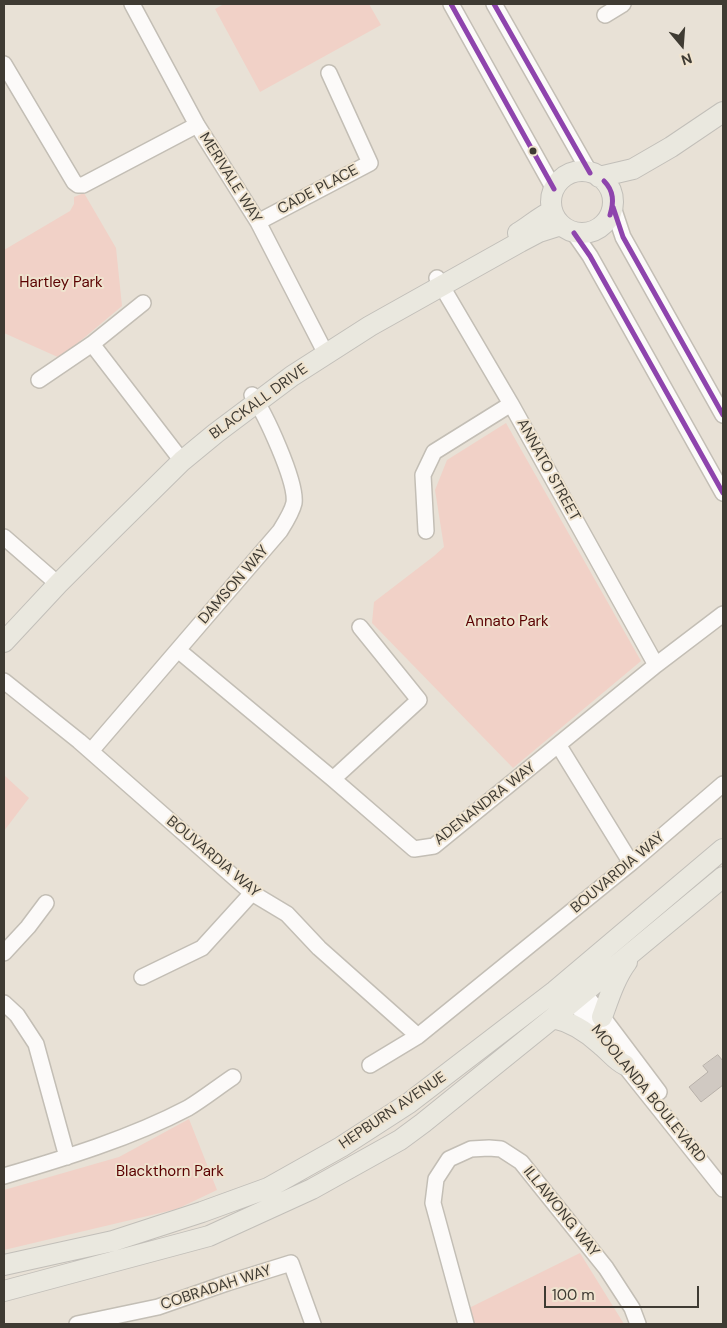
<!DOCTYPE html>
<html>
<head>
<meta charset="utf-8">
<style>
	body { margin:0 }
	#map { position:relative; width:727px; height:1328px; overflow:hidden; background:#e8e1d6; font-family:"DM Sans",sans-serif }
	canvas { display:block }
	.frame { position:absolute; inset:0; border:5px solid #3f3b33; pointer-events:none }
	.north { position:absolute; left:657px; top:20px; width:50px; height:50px; -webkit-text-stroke:4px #efe3cf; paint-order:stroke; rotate:162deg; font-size:14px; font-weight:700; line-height:20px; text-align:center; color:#3f3b33 }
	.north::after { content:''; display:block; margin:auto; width:18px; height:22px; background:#3f3b33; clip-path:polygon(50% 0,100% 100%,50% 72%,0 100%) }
	.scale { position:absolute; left:544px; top:1286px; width:155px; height:22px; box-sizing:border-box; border:2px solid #3f3b33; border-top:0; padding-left:6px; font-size:15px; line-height:18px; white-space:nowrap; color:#3f3b33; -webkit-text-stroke:4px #efe3cf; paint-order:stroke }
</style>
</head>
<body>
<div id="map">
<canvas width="727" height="1328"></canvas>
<div class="frame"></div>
<div class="north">N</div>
<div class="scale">100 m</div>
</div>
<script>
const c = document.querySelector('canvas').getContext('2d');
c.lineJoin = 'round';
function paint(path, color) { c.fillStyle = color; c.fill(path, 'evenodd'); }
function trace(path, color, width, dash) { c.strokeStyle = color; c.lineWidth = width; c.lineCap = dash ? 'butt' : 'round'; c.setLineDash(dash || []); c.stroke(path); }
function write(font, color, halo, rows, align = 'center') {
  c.font = font + ' "DM Sans",sans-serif'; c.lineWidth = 4; c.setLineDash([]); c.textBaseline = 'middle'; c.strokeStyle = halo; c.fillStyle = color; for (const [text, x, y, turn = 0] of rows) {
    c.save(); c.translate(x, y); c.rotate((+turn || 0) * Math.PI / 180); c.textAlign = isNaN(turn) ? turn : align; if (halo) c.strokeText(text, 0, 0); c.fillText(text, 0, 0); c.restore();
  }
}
paint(new Path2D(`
	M224,4h145l12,21 -121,67 -45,-83z
	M84,193l32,55 6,58 -62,52 -56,-25v-83l66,-39 4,-7v-7z
	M506,423l135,238 -128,107 -141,-145 2,-21 60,-46 10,-9 -9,-57 12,-30z
	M4,775l25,23 -25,33v-57z
	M189,1119l28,71 -40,19 -173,41v-60l115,-33z
	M580,1253l44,71h-150l-5,-16z`), '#f1d1c7');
const building = new Path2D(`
	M718,1055l5,6v24l-22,17 -12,-15 19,-15 -5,-6z`);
paint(building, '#d0c9c2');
trace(building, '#b7b0a9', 1);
const minor = new Path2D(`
	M132,4l65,121 61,97 68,132
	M451,4l103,185
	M494,4l96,169
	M605,15l18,-11
	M4,64l70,118 4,3h5l114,-60
	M613,207l10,30 100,178
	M258,222l112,-59 -41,-90
	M574,233l16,23 133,237
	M437,278l74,126 145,261
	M92,344l90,117
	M39,380l53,-36 51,-41
	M426,531l-3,-56 11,-23 77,-48
	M4,537l54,47
	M178,650l155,129 81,70 20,-3 222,-181 67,-51
	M4,681l75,60 173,152 35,21 32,34 99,88 213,-173 92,-79
	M559,746l72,117
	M91,751l189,-220c5,-8 12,-19 14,-28 3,-21 -29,-90 -42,-108
	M333,779l86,-79 -59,-73
	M4,953l24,-26 18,-24
	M142,977l60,-29 50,-55
	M577,989v17l146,183
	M571,996l18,3 70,93
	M4,1003l13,12 19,29 31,113
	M370,1065l48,-29
	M4,1176c61,-18 127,-38 184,-68 15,-9 30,-21 45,-31
	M77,1324l81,-17 69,-24 64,-20 22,61
	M466,1324l-33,-121 3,-24 13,-20 22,-10 18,-1 12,1 20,13 85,106 26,40 6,16`);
const major = new Path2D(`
	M551 202a31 31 0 1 1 62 0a31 31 0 1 1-62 0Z
	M599,177l34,-8 38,-22 52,-35
	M518,233c12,-7 21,-16 34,-22
	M4,642l54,-58 55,-55 69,-68 34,-28 76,-57 78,-50 150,-84 19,-10 22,-7
	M602,1017c7,-19 13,-39 25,-55
	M553,1018c19,4 34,14 48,27 9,7 14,15 24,20
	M4,1265l109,-24 89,-29 66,-24 73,-41 68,-44 146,-112 168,-142
	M4,1291l205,-55 103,-47 88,-49 23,-17 130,-105 170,-141`);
trace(minor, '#c3beb5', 18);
trace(major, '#c2bfb9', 22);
trace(minor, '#fcfaf9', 15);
trace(major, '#eae8df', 20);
trace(new Path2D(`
	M451,4l103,185
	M494,4l96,169
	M604,181c10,10 10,21 6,34
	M613,207l10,30 100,178
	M574,233l16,23 133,237`), '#8e44ad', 5);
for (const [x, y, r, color] of [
	[533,151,4.5,"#3f3b33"]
]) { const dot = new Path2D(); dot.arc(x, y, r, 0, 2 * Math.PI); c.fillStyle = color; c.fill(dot); trace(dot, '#efe3cf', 2); }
write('15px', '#3f3b33', '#efe3cf', [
	["MERIVALE WAY",230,178,58],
	["CADE PLACE",318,190,-28],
	["BLACKALL DRIVE",259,402,-36],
	["ANNATO STREET",548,470,61],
	["DAMSON WAY",234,585,-49],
	["ADENANDRA WAY",485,804,-38],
	["BOUVARDIA WAY",213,857,40],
	["BOUVARDIA WAY",618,873,-40],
	["MOOLANDA BOULEVARD",648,1094,51],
	["HEPBURN AVENUE",393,1111,-34],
	["ILLAWONG WAY",561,1212,51],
	["COBRADAH WAY",216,1288,-18]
]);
write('15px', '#5a0000', '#efe3cf', [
	["Hartley Park",61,283],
	["Annato Park",507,622],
	["Blackthorn Park",170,1172]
]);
</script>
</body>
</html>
